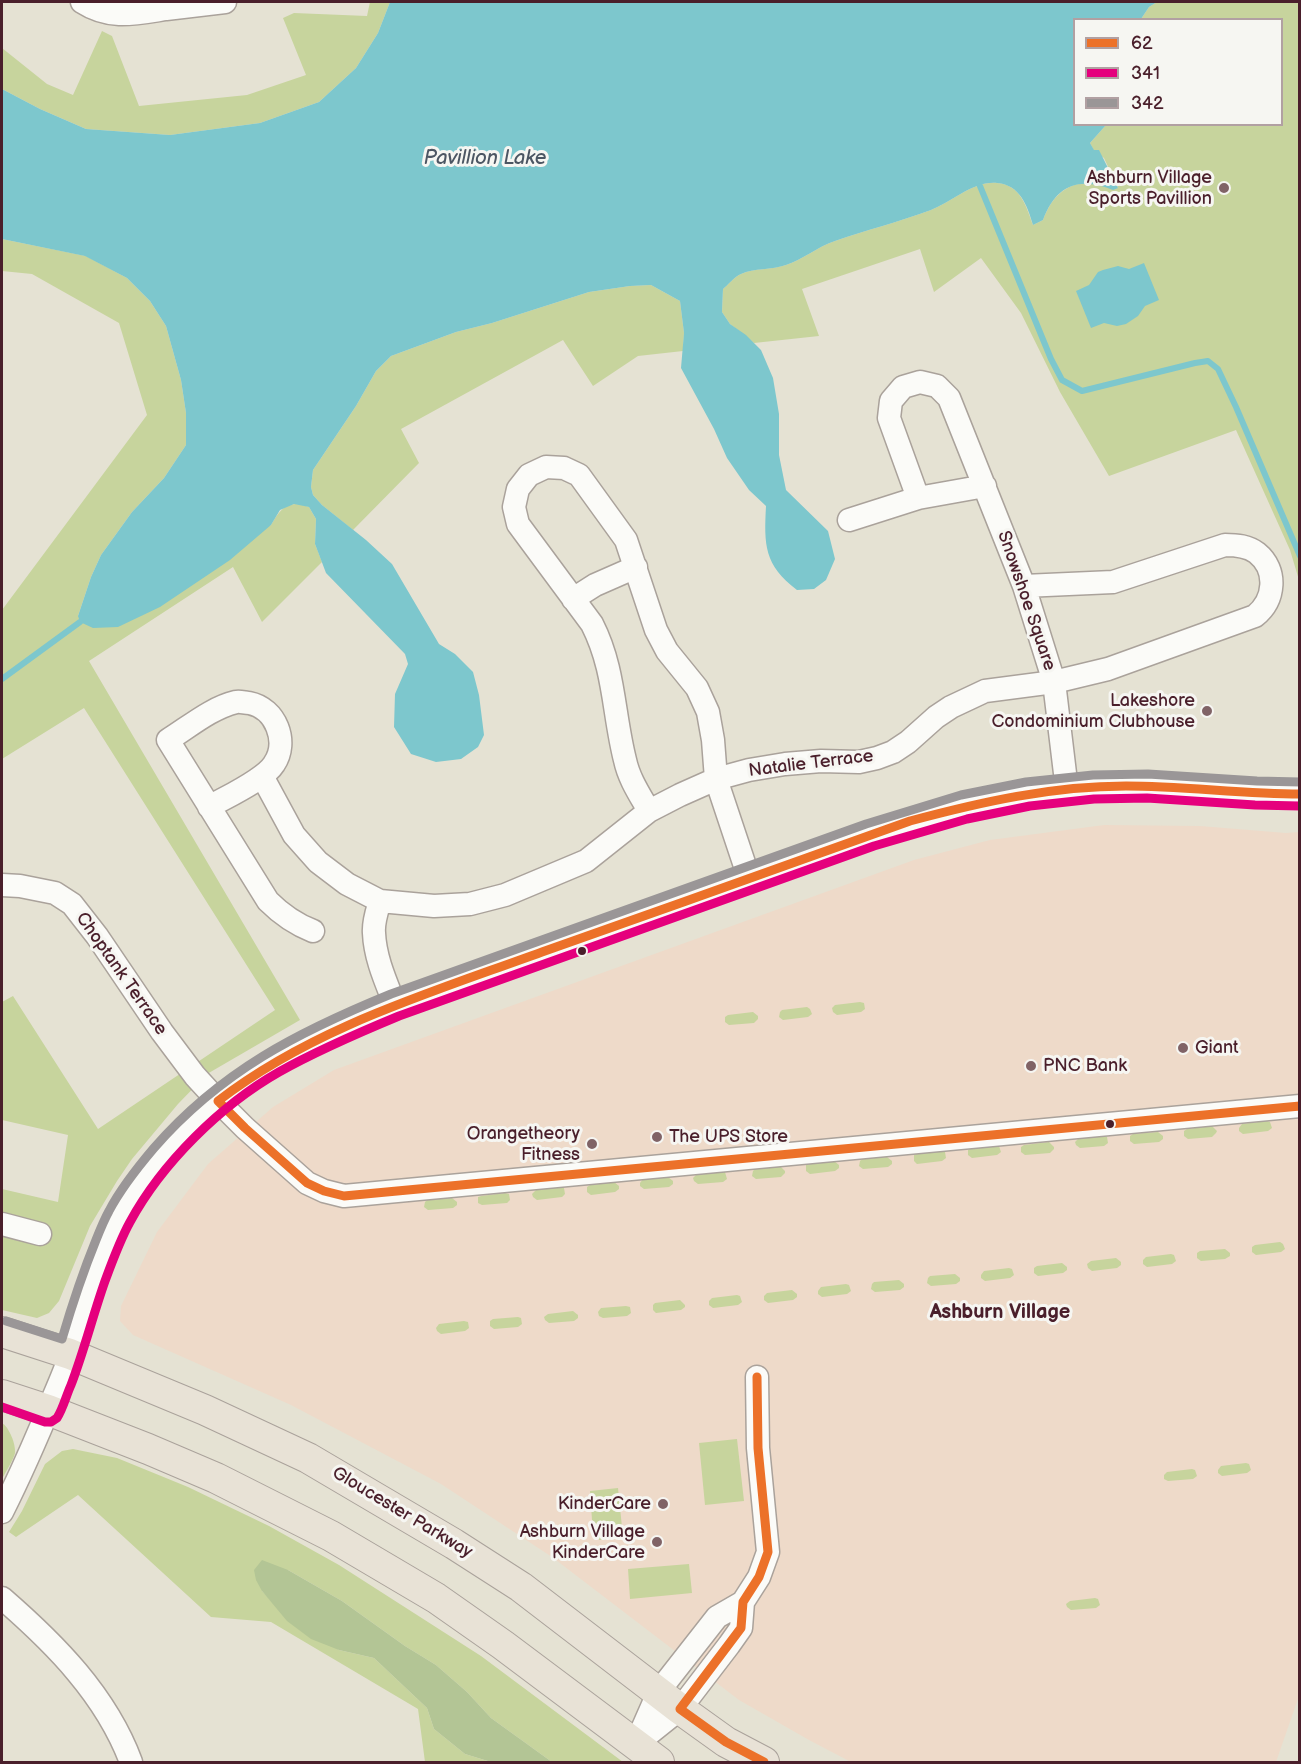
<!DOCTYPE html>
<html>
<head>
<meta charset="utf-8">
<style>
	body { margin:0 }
	#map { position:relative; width:1301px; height:1764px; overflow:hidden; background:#e5e2d3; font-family:"Balsamiq Sans",sans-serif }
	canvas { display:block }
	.frame { position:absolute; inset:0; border:3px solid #4a1f2b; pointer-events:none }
	.legend { position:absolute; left:1073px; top:18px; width:210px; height:108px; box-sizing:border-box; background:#f6f6f2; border:2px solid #b1a0a2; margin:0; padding:8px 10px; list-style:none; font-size:18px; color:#4a1f2b }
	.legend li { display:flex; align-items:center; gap:12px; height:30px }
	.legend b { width:30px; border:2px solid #b1a0a2 }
</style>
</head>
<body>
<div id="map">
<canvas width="1301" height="1764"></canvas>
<div class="frame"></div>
<ul class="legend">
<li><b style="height:8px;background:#ec7129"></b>62</li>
<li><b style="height:8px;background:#e5007d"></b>341</li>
<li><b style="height:8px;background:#9a9697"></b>342</li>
</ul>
</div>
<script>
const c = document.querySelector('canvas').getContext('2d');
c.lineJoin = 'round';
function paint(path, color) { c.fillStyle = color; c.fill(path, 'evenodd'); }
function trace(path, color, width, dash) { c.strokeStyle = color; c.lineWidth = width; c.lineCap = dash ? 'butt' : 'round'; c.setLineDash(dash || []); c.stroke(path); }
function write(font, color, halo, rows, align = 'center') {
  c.font = font + ' "Balsamiq Sans",sans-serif'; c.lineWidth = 6; c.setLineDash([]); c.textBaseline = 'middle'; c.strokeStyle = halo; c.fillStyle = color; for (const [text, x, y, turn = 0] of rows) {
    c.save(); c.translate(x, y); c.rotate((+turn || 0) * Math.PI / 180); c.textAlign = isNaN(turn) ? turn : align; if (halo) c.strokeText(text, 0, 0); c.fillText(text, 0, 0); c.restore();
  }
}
paint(new Path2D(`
	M1104,825l96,1 86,7 13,-1 1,861 -24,69h-425l-42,-22 -70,-40 -187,-143 -111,-73 -150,-79 -158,-70 -13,-14 1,-15 36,-74 51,-68 65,-57 61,-37 580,-210 76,-20z`), '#eedac9');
paint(new Path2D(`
	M370,2h20l-12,31 -22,35 -37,34 -59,21 -90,12 -84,-6 -46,-20 -38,-20v-41l45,36 26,11 29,-64 10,5 27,70 108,-11 59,-20 -23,-57 11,-5 73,3z
	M1157,2h142v578l-9,-30 -54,-120 -127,46 -49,-84 -39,-79 -40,-55 -47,34 -14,-43 -118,40 17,47 -65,7 -24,-19 -8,-12 1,-23c5,-4 11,-12 18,-15 13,-6 30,-4 45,-9 16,-5 31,-18 49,-24 31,-11 64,-19 96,-31 21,-8 42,-29 66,-27 24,2 29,23 36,42l10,-5c8,-21 21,-37 46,-37 9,0 20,3 29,5l-14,-30 -10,-7 -4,-8 16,-18 176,-1v-104l-141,-1 8,-12z
	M2,239l84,17 41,22 23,23 16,25 15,54 5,33v32l-22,33 -32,34 -31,43 -10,22 -13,39 193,-91c10,-17 17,-26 38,-18l7,12 -1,25 7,18 -60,60 -29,-55 -144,94 211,359 -93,54 -29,30 -46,55 -15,22 -27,45 -31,75 -10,12 -12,5 -35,-8v-121l56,13 10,-67 -66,-15v-118l11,-6 85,133 177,-119 -191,-302 -82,51v-149l145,-195 -28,-92 -87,-49 -30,-3z
	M651,285l29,16 4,32 -1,18 -45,5 -45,30 -30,-46 -162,89 18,34 -66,67 -31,-25 -9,-10 -2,-8 2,-17 43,-64 20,-35 15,-15 65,-24 36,-9 97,-31 41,-6z
	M860,1002l4,1 1,6 -4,3 -24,3 -4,-3 -1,-4 3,-3z
	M807,1007l3,2 2,5 -4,3 -25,3 -4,-3 1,-5 2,-2z
	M753,1012l5,4v3l-4,4 -25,2 -4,-3v-5l3,-2z
	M1267,1121l3,1 2,6 -4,3 -25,3 -4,-3v-3l3,-4z
	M1212,1126l5,5 -1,2 -4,4 -24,2 -4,-3v-5l3,-2z
	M1158,1132l5,4v3l-4,3 -25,2 -4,-3v-5l3,-2z
	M1103,1136l4,1 1,6 -4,3 -24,2 -4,-3 -1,-3 3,-3z
	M1049,1142l5,5v2l-4,4 -25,2 -4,-3v-5l3,-2z
	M996,1145l3,1 2,6 -4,3 -25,3 -4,-3v-5l3,-2z
	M941,1151l4,1 1,6 -4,3 -25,3 -3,-3v-6l2,-1z
	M887,1157l5,4v3l-4,3 -25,2 -4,-3 1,-5 2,-2z
	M834,1161l5,4v3l-4,3 -25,3 -4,-3v-6l3,-1z
	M780,1166l5,5v2l-4,4 -25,2 -4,-3 1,-5 2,-2z
	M722,1172h3l2,7 -4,3 -25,2 -4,-3 -1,-3 4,-4z
	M668,1177l5,4v3l-4,3 -25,2 -4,-3v-3l3,-4z
	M614,1182l5,4v3l-4,3 -24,3 -4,-3v-5l3,-2z
	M561,1187l3,1 1,6 -3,3 -25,3 -4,-3 -1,-3 4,-4z
	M505,1193l4,1 1,6 -3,3 -25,2 -4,-2v-6l3,-1z
	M452,1198l5,4v3l-4,3 -25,2 -4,-3 1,-5 2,-2z
	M1280,1242l3,2 2,5 -4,3 -25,3 -4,-3v-5l3,-2z
	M1225,1249l5,4v3l-5,3 -24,2 -4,-3v-5l3,-2z
	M1171,1254l3,1 2,6 -4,3 -25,3 -4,-3v-4l3,-3z
	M1116,1258l5,4v3l-4,3 -25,3 -4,-3 -1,-4 4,-3z
	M1062,1263l5,4v3l-4,3 -25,3 -4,-3v-5l3,-2z
	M1009,1268l3,1 2,6 -4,3 -25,3 -4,-3v-3l3,-4z
	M955,1274l5,4v3l-4,3 -25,2 -4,-3 1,-5 2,-2z
	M899,1280l5,4v3l-4,3 -25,2 -4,-3 1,-5 2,-2z
	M846,1284l3,1 2,6 -4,3 -25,3 -4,-3v-3l3,-4z
	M792,1290l5,4v3l-4,3 -25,3 -4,-3v-4l3,-3z
	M737,1295l3,1 2,6 -4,3 -25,3 -4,-3v-4l3,-3z
	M680,1300l5,5v2l-4,3 -25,3 -3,-3v-5l2,-2z
	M626,1306l4,1 1,6 -4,3 -24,2 -4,-2 -1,-4 3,-4z
	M573,1311l5,4v3l-4,3 -25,2 -4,-3 -1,-3 4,-3z
	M518,1317l3,1 1,6 -4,3 -24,2 -4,-3v-5l3,-2z
	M464,1321l4,1 1,6 -4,3 -24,3 -4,-3 -1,-3 3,-4z
	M2,1423c7,4 14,21 13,30 -1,6 -10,20 -13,26z
	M737,1439l7,62 -39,4 -6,-62z
	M73,1449l44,9 71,29 81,39 70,39 142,91 142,106h-71l-61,-44 -24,-26 -31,-27 -31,-19 -63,-45 -54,-31 -26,21 13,14 64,45 35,8 53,50 7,21 31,25 26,8h-66l-7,-53 -147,-87 -60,-5 -133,-122 -62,42 -7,-5 13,-21 23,-47 17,-13z
	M1246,1463l3,1 2,6 -4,3 -25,3 -4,-3v-3l3,-4z
	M1192,1469l3,1 2,6 -4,3 -25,2 -4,-2v-4l3,-3z
	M618,1488l5,49 -24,3 -1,-15 -6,-5 -2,-29z
	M689,1564l3,29 -62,6 -2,-30z
	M1095,1598l3,1 2,6 -4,3 -25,2 -4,-3 -1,-3 4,-3z`), '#c7d49d');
paint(new Path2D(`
	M262,1560l26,10 54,31 63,45 31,19 31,27 24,26 61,44h-61l-26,-8 -31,-25 -7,-21 -53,-50 -35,-8 -28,-11 -24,-18 -25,-30 -6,-11 -2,-10z`), '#b3c595');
paint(new Path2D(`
	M390,2h767l-8,5 -8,12 -67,1v104l32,1 -16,18 4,7h5l19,38 -5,2c-34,-14 -57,-5 -70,30l-10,5c-6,-20 -13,-40 -36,-42 -24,-2 -45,19 -66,27 -32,12 -65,20 -96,31 -18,6 -33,19 -49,24 -14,5 -32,3 -45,9 -7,3 -13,11 -18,15l-1,23 8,12 16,11 15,15 12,28 6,36v41l7,35 42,41 7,28 -9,21 -12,9 -17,1c-33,-25 -33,-45 -31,-84l-17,-16 -22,-32 -13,-29 -33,-61 3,-35 -4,-32 -29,-16 -21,1 -41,6 -97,31 -36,9 -65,24 -15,15 -20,35 -43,64 -2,17 2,8 9,10 44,35 26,24 47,80 16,10 18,18 6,23 5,40 -6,12 -17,12 -25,3 -25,-8 -17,-27 1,-33 13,-30 -3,-10 -79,-81 -11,-29 1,-25 -7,-12 -15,-3 -14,6 -9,15 -41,35 -70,47 -42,20 -25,1 -13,-6 -2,-6 13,-39 10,-22 31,-43 32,-34 22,-33v-32l-5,-33 -15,-54 -16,-25 -23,-23 -42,-22 -83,-17v-150l38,20 46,20 84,6 90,-12 59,-21 37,-34 22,-35z
	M1144,263l15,37 -14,6 -7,10 -12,8 -9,2 -13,-3 -13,5 -15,-37 13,-6 9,-13 5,-2 15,-4 11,3z`), '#7dc7cd');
trace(new Path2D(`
	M980,186l71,173 11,21 20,11 113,-28 13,-2 10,8 18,38 64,149
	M2,679l78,-57`), '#7dc7cd', 6);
const minor = new Path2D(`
	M82,2c28,18 52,12 84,7
	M172,2l-6,7 59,-7
	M918,498l-29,-80 2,-17 12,-14 17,-5 17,4 12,12 75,188 30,96 13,108
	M849,520l69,-22 67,-12
	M573,599l22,-14 41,-18
	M262,776l32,59 24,27 29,22 33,17 54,5 36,-2 35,-9 81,-34 63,-50 31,-16 36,-16 33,-9 36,-6 36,-3 38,1 18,-4 16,-6 15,-10 28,-25 15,-10 34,-16 69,-9 54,-13 147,-53c20,-16 23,-46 2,-63 -9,-7 -20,-8 -32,-8l-112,37 -89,4
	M209,807c17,-10 55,-27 65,-43 15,-22 2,-56 -25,-61 -4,0 -9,-2 -13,-1 -25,6 -47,25 -68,38l100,161c14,14 27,23 45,30
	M649,811c-9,-16 -20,-32 -24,-51 -12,-47 -10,-91 -33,-136l-74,-100 -4,-17 4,-18 11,-14 17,-8 18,1 15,7 47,65 30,90 11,21 30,37 11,24 5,28 3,39 33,99
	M2,885l18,1 35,7 17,11 25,32 65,96 33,44 23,25 27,27 62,55 17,8 20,5 956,-90
	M380,901c-3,10 -7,21 -6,32 1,25 12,49 21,72
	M2,1224l38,10
	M2,1512c19,-38 36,-77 52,-116 6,-14 12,-28 17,-43 15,-45 26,-90 46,-133 9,-19 23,-36 36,-52 68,-86 143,-123 242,-163l515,-184c70,-20 143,-35 216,-35 58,0 116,9 174,8
	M2,1598c53,46 104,97 129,164
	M637,1741l22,-50 58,-74 26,-15
	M635,1745l45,-36 49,-64 12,-17 2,-26 16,-25 9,-25 -10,-104 -1,-71`);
const major = new Path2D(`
	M2,1332l68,22 135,56 103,48 146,86 67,43 159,122 46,33 38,20
	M2,1395l46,15 100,39 68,29 115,58 105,62 67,47 156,117`);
trace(minor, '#aaa29b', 25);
trace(major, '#aaa29b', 32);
trace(minor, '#fbfbf8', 22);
trace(major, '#e8e2d6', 30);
trace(new Path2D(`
	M1300,794c-58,0 -116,-8 -174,-8 -74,0 -145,16 -216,35 -123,44 -245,88 -368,131 -112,41 -228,75 -324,149l27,27 62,55 17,8 20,5 956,-90
	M757,1377l1,71 10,104 -9,25 -16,25 -2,26 -61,81 46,33 38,20`), '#ec7129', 9);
trace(new Path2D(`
	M2,1407l43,15h6l6,-4c6,-9 9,-22 14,-33 13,-34 22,-70 34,-104 7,-19 15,-41 25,-59 32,-59 91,-117 149,-150 39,-22 79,-39 120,-56l475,-170 93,-27 63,-13 64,-7 53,-1 108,7 45,1`), '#e5007d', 9);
trace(new Path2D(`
	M6,1321l56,18c10,-34 21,-67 34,-99 4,-10 8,-20 13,-29 12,-23 28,-43 45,-63 67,-77 144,-116 237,-154l475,-170 95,-29 65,-13 67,-7 55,-1 109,7 43,1`), '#9a9697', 9);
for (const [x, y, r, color] of [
	[1224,188,6,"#806366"],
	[1207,711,6,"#806366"],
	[582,951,5,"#4a1f2b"],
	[1183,1048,6,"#806366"],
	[1031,1066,6,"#806366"],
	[1110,1124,5,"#4a1f2b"],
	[657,1137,6,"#806366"],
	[592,1144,6,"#806366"],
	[663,1504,6,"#806366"],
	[657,1542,6,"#806366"]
]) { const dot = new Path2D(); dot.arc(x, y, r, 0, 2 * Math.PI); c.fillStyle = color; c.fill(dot); trace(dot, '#f6f6f2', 2); }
write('18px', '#4a1f2b', '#f6f6f2', [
	["Ashburn Village",1212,178],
	["Sports Pavillion",1212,199],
	["Lakeshore",1195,701],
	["Condominium Clubhouse",1195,722],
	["Giant",1195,1048,"left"],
	["PNC Bank",1043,1066,"left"],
	["Orangetheory",580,1134],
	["Fitness",580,1155],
	["The UPS Store",669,1137,"left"],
	["KinderCare",651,1504],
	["Ashburn Village",645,1532],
	["KinderCare",645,1553]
], 'right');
write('18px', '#4a1f2b', '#f6f6f2', [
	["Snowshoe Square",1026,601,71],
	["Natalie Terrace",811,764,-7],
	["Choptank Terrace",121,974,55],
	["Gloucester Parkway",402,1513,31]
]);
write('italic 20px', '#4c5663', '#f6f6f2', [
	["Pavillion Lake",485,159]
]);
write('bold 20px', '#4a1f2b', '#f6f6f2', [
	["Ashburn Village",1000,1313]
]);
</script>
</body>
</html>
